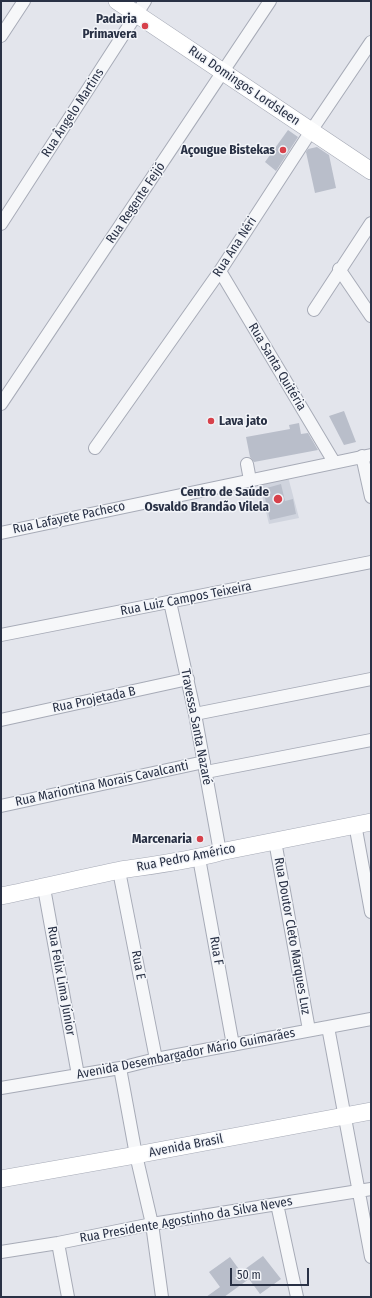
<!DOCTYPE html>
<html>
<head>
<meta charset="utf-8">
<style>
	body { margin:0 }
	#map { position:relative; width:372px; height:1298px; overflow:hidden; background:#e3e5ec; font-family:"Fira Sans Condensed",sans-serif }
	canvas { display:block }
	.frame { position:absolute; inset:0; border:2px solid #293145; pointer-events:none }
	.scale { position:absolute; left:230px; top:1268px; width:79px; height:18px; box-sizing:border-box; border:2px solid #293145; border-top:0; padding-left:5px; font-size:12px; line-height:14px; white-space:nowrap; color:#293145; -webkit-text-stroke:3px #f3f5f9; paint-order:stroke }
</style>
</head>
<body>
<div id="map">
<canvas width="372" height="1298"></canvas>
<div class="frame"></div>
<div class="scale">50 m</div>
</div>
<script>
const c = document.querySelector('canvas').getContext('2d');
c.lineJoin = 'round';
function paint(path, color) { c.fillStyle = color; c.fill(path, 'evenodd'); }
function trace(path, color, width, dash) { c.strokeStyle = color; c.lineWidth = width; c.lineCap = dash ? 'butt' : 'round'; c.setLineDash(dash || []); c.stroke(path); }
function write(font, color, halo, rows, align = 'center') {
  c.font = font + ' "Fira Sans Condensed",sans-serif'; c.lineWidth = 3; c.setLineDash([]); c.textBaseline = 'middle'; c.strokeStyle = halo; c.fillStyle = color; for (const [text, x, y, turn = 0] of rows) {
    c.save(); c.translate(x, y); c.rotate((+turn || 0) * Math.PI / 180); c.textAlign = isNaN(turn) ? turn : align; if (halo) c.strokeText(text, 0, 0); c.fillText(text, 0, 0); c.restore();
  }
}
paint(new Path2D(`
	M287,473l12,45 -30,6 -11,-45z`), '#d0d4de');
paint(new Path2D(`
	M288,130l10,7 -22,34 -11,-9z
	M317,147l12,8 7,33 -21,5 -9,-41 2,-3z
	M344,411l12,31 -12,3 -15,-29z
	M299,423l2,11 7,-1 10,17 -64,12 -4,-5 -4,-20 44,-8 -1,-4z
	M281,484l4,17 8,-2 3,15 -26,6 -7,-31z
	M263,1256l18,23 -21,15 -11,-15 -25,18h-18l14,-10 -11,-15 21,-15 11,15z`), '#b9beca');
const street = new Path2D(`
	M1,36l23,-35
	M1,224l144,-223
	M339,269l32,47
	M220,271l114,191
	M314,310l57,-87
	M1,404l269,-403
	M95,448l125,-177 91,-140 60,-89
	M362,456l9,41
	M247,464l3,16
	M1,533l370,-78
	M170,602l25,112 25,138
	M1,635l370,-73
	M195,714l176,-35
	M1,720l187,-41
	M206,772l165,-32
	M1,806l203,-44
	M355,824l16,88
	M275,841l34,189
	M199,858l34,187
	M119,871l37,188
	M44,888l34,187
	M328,1027l43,230
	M120,1068l16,87 16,69 10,73
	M1,1088l119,-20 36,-9 215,-40
	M277,1204l20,93
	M58,1243l10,54
	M1,1252l57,-9 94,-19 219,-35`);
const secondary = new Path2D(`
	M117,1l254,170
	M1,896c40,-8 80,-18 120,-26 33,-5 67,-9 99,-18l151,-30
	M1,1179l135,-24 235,-44`);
trace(street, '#a7abb7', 14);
trace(secondary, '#a7abb7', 18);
trace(street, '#f6f7f9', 12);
trace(secondary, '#fff', 17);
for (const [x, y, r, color] of [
	[145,26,4,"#d7414b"],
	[283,150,4,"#d7414b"],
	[211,421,4,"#d7414b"],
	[278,499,5,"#d7414b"],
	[200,839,4,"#d7414b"]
]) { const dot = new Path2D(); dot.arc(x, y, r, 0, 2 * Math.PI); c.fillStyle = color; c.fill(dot); trace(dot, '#f3f5f9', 1.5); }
write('bold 13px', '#293145', '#f3f5f9', [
	["Padaria",137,19],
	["Primavera",137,34],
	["Açougue Bistekas",275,150],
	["Lava jato",219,421,"left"],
	["Centro de Saúde",269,492],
	["Osvaldo Brandão Vilela",269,507],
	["Marcenaria",192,839]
], 'right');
write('13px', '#293145', '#f3f5f9', [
	["Rua Domingos Lordsleen",244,86,34],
	["Rua Ângelo Martins",73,113,-57],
	["Rua Regente Feijó",136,203,-56],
	["Rua Ana Néri",235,247,-57],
	["Rua Santa Quitéria",277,367,59],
	["Rua Lafayete Pacheco",69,518,-12],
	["Rua Luiz Campos Teixeira",186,599,-11],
	["Rua Projetada B",94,700,-12],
	["Travessa Santa Nazaré",196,727,79],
	["Rua Mariontina Morais Cavalcanti",102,784,-12],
	["Rua Pedro Américo",186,858,-11],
	["Rua Doutor Cleto Marques Luz",292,936,80],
	["Rua F",216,951,80],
	["Rua E",138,965,79],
	["Rua Felix Lima Júnior",61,981,80],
	["Avenida Desembargador Mário Guimarães",186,1054,-11],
	["Avenida Brasil",186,1146,-11],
	["Rua Presidente Agostinho da Silva Neves",186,1220,-10]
]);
</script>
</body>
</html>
